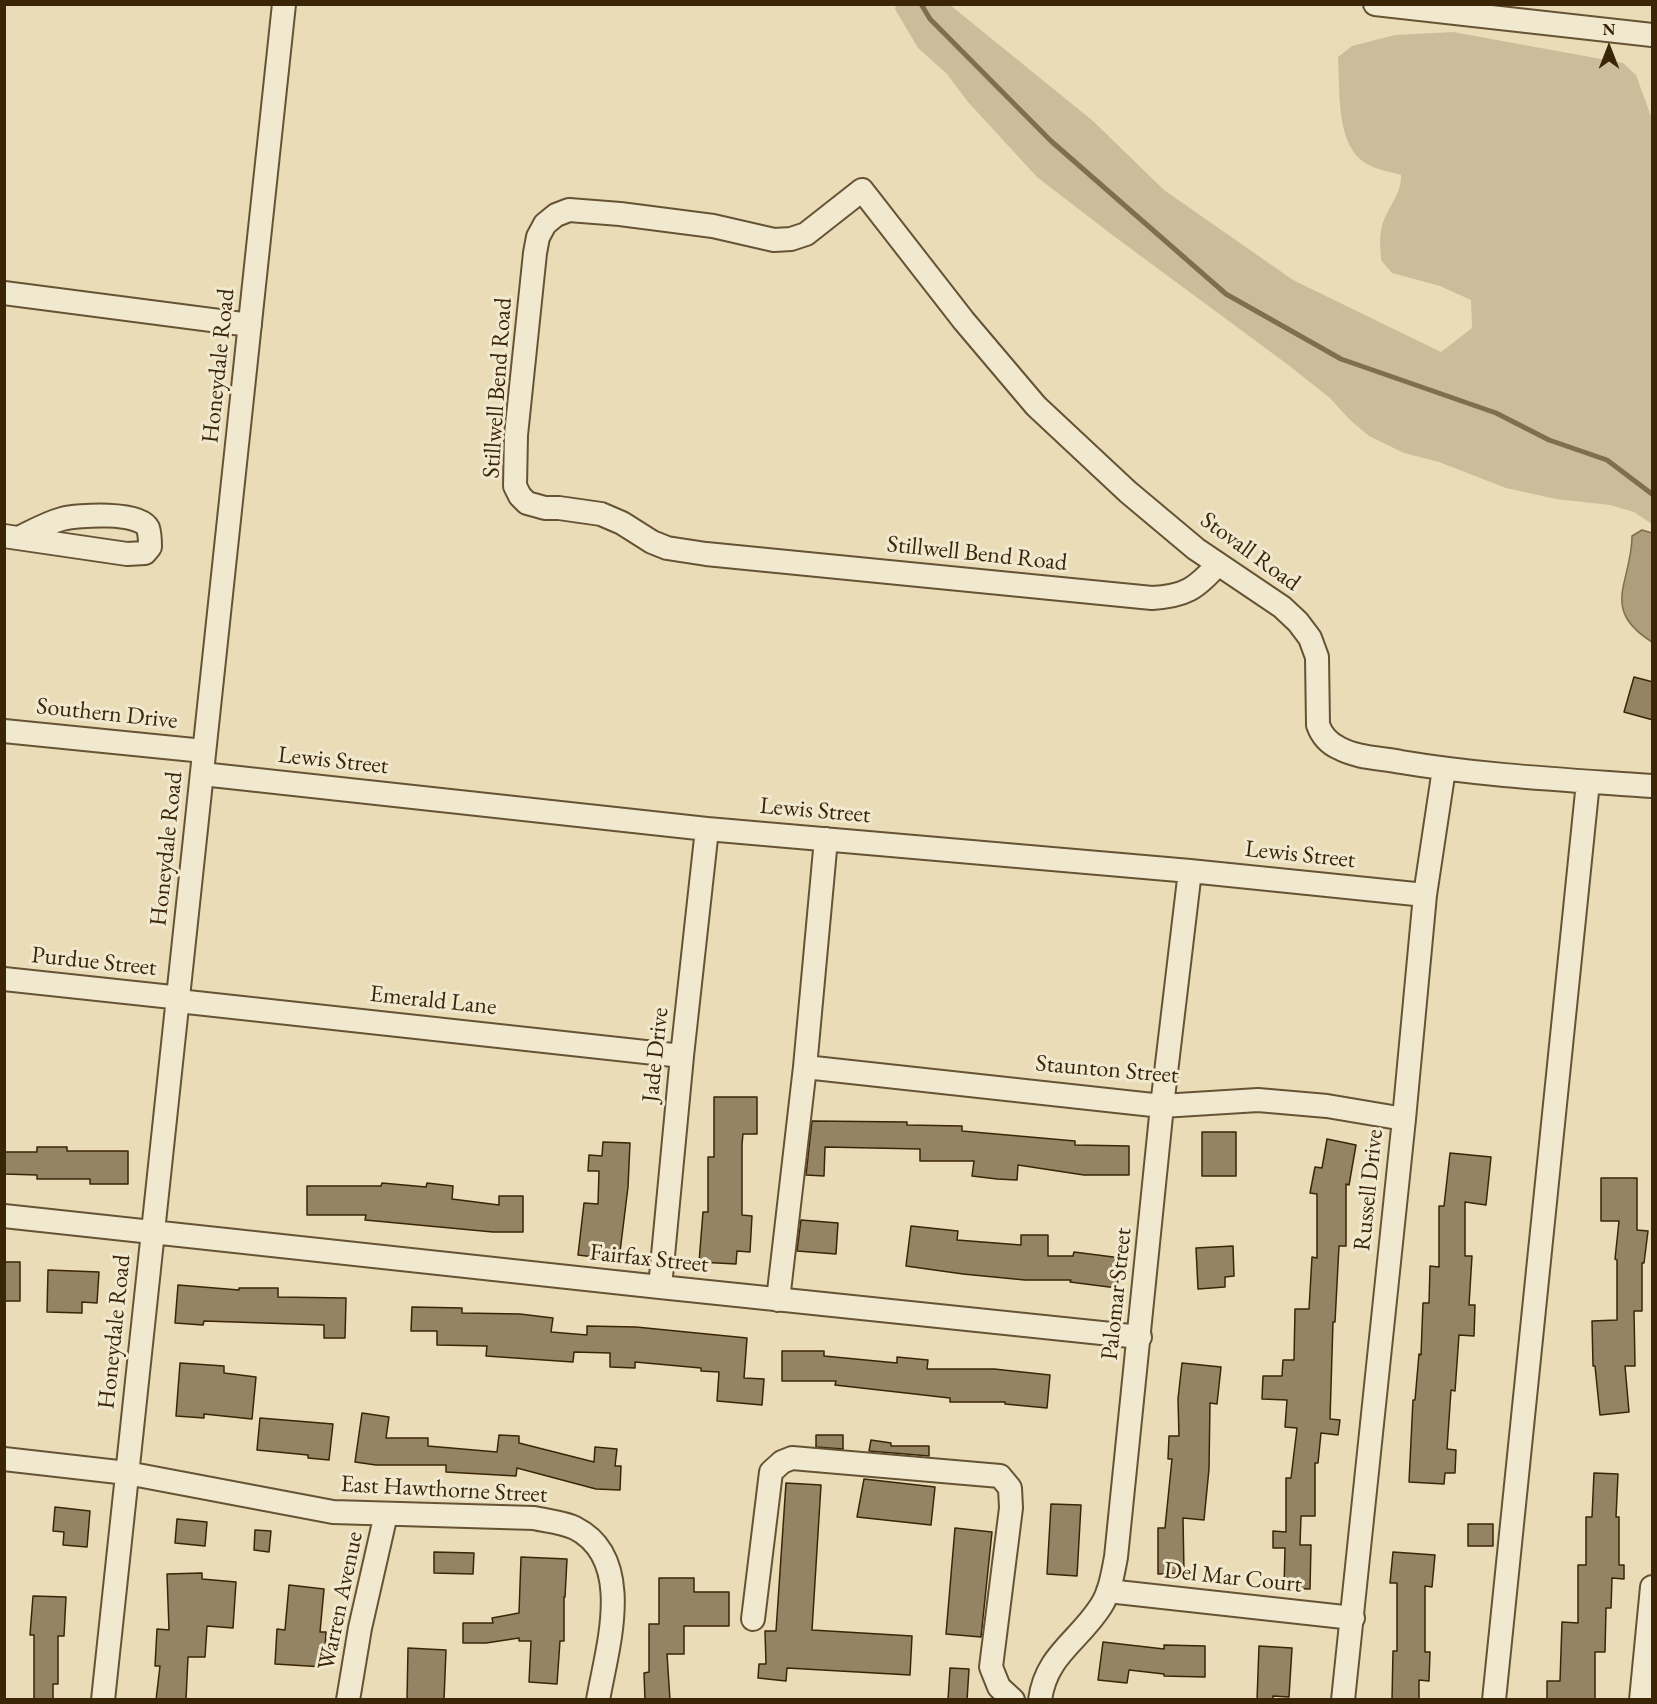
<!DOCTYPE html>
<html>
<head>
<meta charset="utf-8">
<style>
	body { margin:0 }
	#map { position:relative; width:1657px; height:1704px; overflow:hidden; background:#e9dcb7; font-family:"EB Garamond",serif }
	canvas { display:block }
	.frame { position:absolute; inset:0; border:6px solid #3b2507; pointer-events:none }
	.north { position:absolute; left:1579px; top:18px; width:60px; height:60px; -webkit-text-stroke:4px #f1e8d0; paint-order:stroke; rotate:0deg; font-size:16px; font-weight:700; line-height:24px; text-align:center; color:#3b2507 }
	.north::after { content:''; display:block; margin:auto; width:21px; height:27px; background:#3b2507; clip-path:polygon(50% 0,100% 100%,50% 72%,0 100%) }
</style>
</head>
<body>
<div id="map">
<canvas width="1657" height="1704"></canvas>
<div class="frame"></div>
<div class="north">N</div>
</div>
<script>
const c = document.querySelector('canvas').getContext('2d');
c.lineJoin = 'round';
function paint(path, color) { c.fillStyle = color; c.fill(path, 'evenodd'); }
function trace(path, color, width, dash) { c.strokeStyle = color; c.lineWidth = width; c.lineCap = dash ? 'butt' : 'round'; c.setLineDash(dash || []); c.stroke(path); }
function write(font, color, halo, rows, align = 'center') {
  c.font = font + ' "EB Garamond",serif'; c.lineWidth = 6; c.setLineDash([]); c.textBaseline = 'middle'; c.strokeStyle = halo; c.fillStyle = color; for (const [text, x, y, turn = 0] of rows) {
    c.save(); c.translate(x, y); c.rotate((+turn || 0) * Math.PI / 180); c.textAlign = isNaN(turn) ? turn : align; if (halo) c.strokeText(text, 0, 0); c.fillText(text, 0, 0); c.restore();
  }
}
paint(new Path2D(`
	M896,5h54l143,116 71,69 129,90 148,72 31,-24 -1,-28 -31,-14 -48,-13 -11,-13c0,-9 -2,-19 0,-29 3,-21 21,-35 20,-56 -14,-4 -29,-6 -40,-15 -25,-21 -21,-71 -23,-103l14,-11 43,-11 58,-3 170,31 13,12 16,44v405l-18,-12 -24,-7 -54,-6 -50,-11 -67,-26 -35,-9 -35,-17 -19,-16 -20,-22 -43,-34 -176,-130 -74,-57 -69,-75 -21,-28 -29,-26 -23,-39z`), '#cbbd99');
const water = new Path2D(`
	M1642,530l10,3v109c-53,-33 -20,-60 -20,-106z`);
paint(water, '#ae9e7b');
trace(water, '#806e4d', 1.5);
trace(new Path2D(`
	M921,4l9,15 121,122 175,153 115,65 155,54 53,27 58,20 45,34`), '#806e4d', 5);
const building = new Path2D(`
	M1634,677l19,5v38l-29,-8z
	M714,1097h43v37h-14l-1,10v71l10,1 -2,36 -13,-1 -1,13 -37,-2 4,-50h5v-55h6z
	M812,1121l95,1v3l55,1v5l113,10v4l54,1v29h-45l-66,-10 -1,15 -20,-1 -25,-3 2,-15h-54v-12l-95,-2 -1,29 -18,-1z
	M1202,1132h34v44h-34z
	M1327,1139l29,6 -7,40 -3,-1v62h-7l-4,76h-2l-3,97 10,1 -2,15 -17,-2 -3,30h-3v53h-14l-1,29h11l-1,44 -26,-1 1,-40h-12v-17l13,1v-54h5l6,-50 -12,-1 2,-27 -25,-1 1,-23h19l1,-16h11l1,-51h14l3,-52 5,1v-64l-7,-1 5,-26 7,1z
	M603,1142l27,1 -2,44 -9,73 -41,-5 6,-52 14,1 1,-33h-11l1,-16 13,1z
	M37,1147h30v4h61v33h-38v-5h-53v-4l-33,-1v-22h33z
	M1450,1153l41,4 -5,48 -21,-3v54h7l-3,49h6l-1,31 -15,-1 -4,56 -4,-1 -4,59 9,1 -1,23h-10l-1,11 -35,-2 4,-82h2l4,-46 2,1 2,-52h6l1,-37 9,1v-61h5z
	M1601,1178h36v52l11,1 -4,32h-2v48h-8l1,55h-10l4,46 -29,3 -5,-49h-2l-1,-45 25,-1v-60l-2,-1 4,-38h-18z
	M382,1183l44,4 1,-4 26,3 -1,13 47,6v-9h24v36h-30l-128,-12 1,-5h-59v-29h74z
	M801,1220l37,3 -2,31 -39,-3z
	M911,1226l47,5 -1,9 64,5v-10h27v21h25l1,-4 47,6 -4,30 -47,-6 1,-2h-46l-62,-6 -57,-8z
	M1233,1246l1,30 -9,1v10l-27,2 -2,-41z
	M4,1262h16v39h-16z
	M48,1270l51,2 -2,31 -15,-1v11l-35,-1z
	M178,1285l61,5v-2h39v9l68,1 -1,40h-21v-13l-120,-4 -1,4 -28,-2z
	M412,1307l50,1v5l58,1 33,4 -2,14 36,3v-9l49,1 111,11 -3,40 20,1 -2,26 -45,-4 2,-29 -18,-1v-3l-66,-6v6l-25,-1v-14l-36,-1 -1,10 -87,-6 1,-10 -50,-1v-14h-26z
	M782,1351h42v5l73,7v-6l31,3 -1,9h67l56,6 -3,33 -42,-4v-2h-55v-4l-115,-13 1,-4h-54z
	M180,1363l44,3v7l32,4 -4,42 -48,-5v4l-28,-2z
	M1182,1363l39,4 -4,37 -7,-1 -1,66 -5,51 -21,-2 1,55 -26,1v-46h7l7,-69h-4l1,-23h10l-1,-37z
	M362,1413l27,4 -3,21h42v8l69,6 2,-17 20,1v7l75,19 1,-15 22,2 -2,17h6l-1,24 -24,-1 -79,-21 -1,8 -70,-4v-7h-70l-21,-3z
	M260,1418l73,6 -4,36 -21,-2v-3l-51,-5z
	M816,1435h27v14l-27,-2z
	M871,1440l20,3v3h38v10l-60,-5z
	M1594,1473l24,1 -2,43h3v48h5v14l-12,-1 -1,30h-5l-1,44h-10v47h-48v-18h13l2,-59 16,1v-58h8v-48h6z
	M864,1479l71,8 -4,38 -74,-8z
	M786,1483l35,2 -9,145 100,6 -2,39 -123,-7 -1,13 -28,-3 1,-14h7l-1,-33h11z
	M1051,1504l30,1 -4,71 -30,-2z
	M55,1507l35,4 -3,36 -24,-2 1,-13 -11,-1z
	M177,1519l30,3 -2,24 -30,-3z
	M1468,1524h25v22h-25z
	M955,1528l37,4 -11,105 -35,-3z
	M255,1530l16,1 -2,21 -15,-2z
	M434,1552l40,1 -1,21 -39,-1z
	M1393,1552l42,3 -3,32 -7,-1v66h5l-1,29 -10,-1v20h-27l1,-49h4v-68h-7z
	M521,1557l46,2 -2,38h-1v44h-4l-3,43 -28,-2 2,-41h-12v-3l-33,5h-23v-20h30l-1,-5 27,-5z
	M202,1573v6l34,3 -3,46 -26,-2 -2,31h-17l-2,42 -30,1 4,-34h-5l2,-37 12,1 -2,-56z
	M659,1578h35v14h35v34h-45v28h-17l3,46h-25l-1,-27 5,-1v-48h10z
	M289,1585l35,4 -4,43h6l-2,35 -49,-3 2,-35 8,1z
	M33,1596l33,1 -2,39h-6v48h-5v16h-19v-65h-4z
	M1103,1642l61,7v-4l41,1v31l-41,-1v-2l-35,-4 -2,13 -29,-3z
	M1259,1646l33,2 -3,49 -16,-1v4h-16z
	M408,1648l38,2 -2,50h-37z
	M950,1668l19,1 -2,31h-19z`);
paint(building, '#958463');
trace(building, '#3b2507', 1.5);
const minor = new Path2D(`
	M1375,4l277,31
	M4,293l246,32
	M4,536l123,18 18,-1 5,-6c0,-6 0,-13 -2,-19 -8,-17 -70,-13 -86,-9 -15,4 -29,12 -43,19
	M1218,564c-22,25 -33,32 -66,34l-446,-44 -39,-6 -15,-6 -30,-19 -21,-9 -42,-6h-14l-18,-5 -7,-7 -5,-10 1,-51 19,-182 3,-16 7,-13 11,-9 13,-5 51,4 93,12 61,14 17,-1 15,-5 56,-44 102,131 72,85 92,86 68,57 86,58 16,15 12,16 7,19 1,68c4,11 10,18 21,23 18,10 42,10 62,14 83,14 168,18 251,24
	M4,731l200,20
	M202,774l505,55 483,42 235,24
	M4,979l168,18 6,4 504,55
	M805,1067l357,39 96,-6 69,6 77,13
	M4,1216l656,71 480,50
	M660,1287l22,-231 25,-227
	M778,1300l27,-233 21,-228
	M4,1459l123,14 206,39 201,6c13,3 28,4 41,10 61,31 32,120 23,172
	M1108,1591l245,27
	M753,1619l18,-147 11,-10 10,-4 208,18 10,12 1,20 -20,159 8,20 14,13
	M103,1700l181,-1696
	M348,1700l12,-72 26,-114
	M1040,1700c6,-45 38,-58 61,-94 9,-14 12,-33 15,-49l46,-451 28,-235
	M1343,1700l61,-581 21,-224 19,-126
	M1494,1700l94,-918
	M1641,1700l11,-113`);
trace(minor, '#665333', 26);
trace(minor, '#f1e8d0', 22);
write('24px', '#3b2507', '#f1e8d0', [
	["Honeydale Road",219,366,-84],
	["Stillwell Bend Road",498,388,-86],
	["Stovall Road",1250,552,36],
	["Stillwell Bend Road",977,554,6],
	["Southern Drive",107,714,6],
	["Lewis Street",333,761,6],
	["Lewis Street",815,811,5],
	["Honeydale Road",167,849,-84],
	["Lewis Street",1300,855,6],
	["Purdue Street",94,962,6],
	["Emerald Lane",433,1001,6],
	["Jade Drive",656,1055,-84],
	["Staunton Street",1107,1070,5],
	["Russell Drive",1369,1190,-84],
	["Fairfax Street",649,1259,6],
	["Palomar Street",1117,1294,-84],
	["Honeydale Road",115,1332,-84],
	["East Hawthorne Street",444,1490,3],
	["Del Mar Court",1233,1578,6],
	["Warren Avenue",341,1601,-78]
]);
</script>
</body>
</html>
